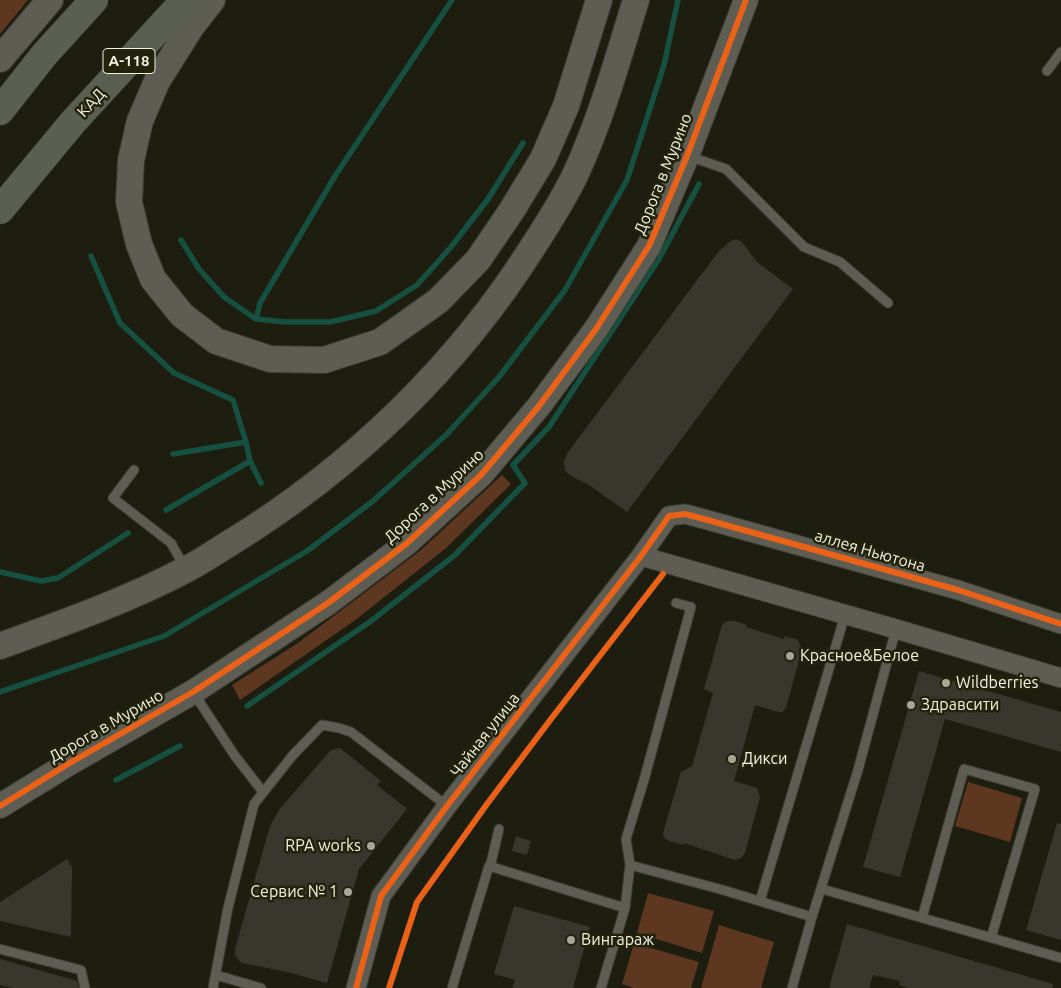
<!DOCTYPE html>
<html>
<head>
<meta charset="utf-8">
<style>
	body { margin:0 }
	canvas { display:block; background:#1d1d10 }
</style>
</head>
<body>
<canvas width="1061" height="988"></canvas>
<script>
const c = document.querySelector('canvas').getContext('2d');
c.lineJoin = 'round';
function paint(path, color) { c.fillStyle = color; c.fill(path, 'evenodd'); }
function trace(path, color, width, dash) { c.strokeStyle = color; c.lineWidth = width; c.lineCap = dash ? 'butt' : 'round'; c.setLineDash(dash || []); c.stroke(path); }
function write(font, color, halo, rows, align = 'center') {
  c.font = font + ' Ubuntu,sans-serif'; c.lineWidth = 5; c.setLineDash([]); c.textBaseline = 'middle'; c.strokeStyle = halo; c.fillStyle = color; for (const [text, x, y, turn = 0] of rows) {
    c.save(); c.translate(x, y); c.rotate((+turn || 0) * Math.PI / 180); c.textAlign = isNaN(turn) ? turn : align; if (halo) c.strokeText(text, 0, 0); c.fillText(text, 0, 0); c.restore();
  }
}
paint(new Path2D(`
	M0,0h28l-28,34z
	M502,475l9,9 -66,65 -91,72 -114,79 -8,-15 66,-42 123,-93z
	M968,782l54,16 -12,44 -55,-16z
	M648,893l66,18 -12,42 -65,-20z
	M719,925l55,17 -13,46h-60z
	M634,943l65,19 -8,26h-57l-12,-4z`), '#5d3720');
trace(new Path2D(`
	M181,240l18,29 25,28 32,22 30,3h44l46,-11 41,-26 34,-38 37,-48 35,-56
	M91,256l29,67 54,50 59,27 13,42 4,19 11,22
	M256,319l4,-16 75,-127 117,-176
	M173,454l73,-12
	M166,510l84,-49
	M0,572l41,9 17,-3 70,-45
	M0,692l164,-56 143,-85 66,-50 74,-67 52,-57 66,-87 62,-110 37,-115 14,-65
	M247,706l124,-85 84,-66 70,-72 -12,-18 36,-38 110,-168 40,-75
	M116,780l64,-34`), '#155041', 5.5);
paint(new Path2D(`
	M736,239l6,3 15,20 36,27 -166,223 -38,-27 -18,-9 -6,-5 -1,-10 4,-9 151,-201 12,-10z
	M726,621h9l12,4 -1,2 38,12 1,-3 13,4 4,9 -16,59 -4,4h-4l-23,-7 -21,76 23,7 3,9 -15,56 -4,5 -6,2 -51,-17v2l-15,-4 -5,-3 -1,-5 18,-61 11,-6 21,-73 -9,-4 18,-64z
	M919,671l142,41v40l-116,-33 -45,158 -37,-10z
	M340,748l41,33 -4,4 30,24 -48,60 -32,114 -36,-10 -48,-10 -4,-2 -4,-6v-6l35,-123 9,-16 50,-58 5,-3z
	M1057,823l4,1v116l-35,-10z
	M516,836l15,5 -4,14 -15,-4z
	M67,859l5,8 -1,70 -71,-16v-19z
	M514,906l76,21 -17,61h-61l3,-8 -21,-6z
	M847,924l206,60 -1,4h-143l-10,-3 1,-4 -27,-6 -4,13h-40z
	M0,959l77,22 2,7h-67l-12,-3z`), '#39362d');
const service = new Path2D(`
	M1047,71l14,-19
	M688,156l38,13 78,78 36,15 48,41
	M134,470l-21,28 58,45 14,25
	M193,692l42,64 28,36
	M630,865l93,25 89,27 46,-147 38,-141
	M490,867l9,-38
	M822,889l239,69
	M760,901l85,-286
	M922,918l42,-149 71,20 -44,149
	M0,949l81,21 4,18
	M216,975l45,13
	M213,988l15,-80 26,-104 39,-49 29,-30 17,3 12,4 96,74
	M452,988l37,-122 136,42
	M601,988l24,-80 5,-43 -4,-26 18,-59 47,-173 -15,-4
	M792,988l20,-71`);
const minor = new Path2D(`
	M641,556l255,73 165,49
	M356,988l25,-92 66,-90 194,-250 28,-40 16,-2 19,5 254,71 103,34`);
const tertiary = new Path2D(`
	M0,806l68,-42 125,-72 135,-89 78,-59 75,-69 58,-69 57,-77 53,-83 38,-90 59,-156`);
const secondary = new Path2D(`
	M212,0l-21,27 -34,54 -17,40 -9,39 -2,42 10,42 14,35 29,36 34,26 54,18 54,1 56,-18 58,-41 40,-41 34,-50 31,-51 23,-53 33,-106
	M0,59l50,-59
	M0,646c63,-23 126,-45 185,-76 16,-8 30,-18 45,-27 122,-75 228,-177 304,-298 15,-23 31,-48 43,-74 25,-55 41,-113 59,-171`);
const motorway = new Path2D(`
	M0,111l44,-56 50,-55
	M0,210l73,-88 112,-122`);
trace(service, '#393a30', 11);
trace(minor, '#393a30', 21);
trace(tertiary, '#393a30', 26);
trace(secondary, '#393a30', 28);
trace(motorway, '#393a30', 29);
trace(service, '#5d5d53', 9);
trace(minor, '#5d5d53', 19);
trace(tertiary, '#5d5d53', 24);
trace(secondary, '#5d5d53', 26);
trace(motorway, '#595f51', 28);
trace(new Path2D(`
	M0,806l68,-42 125,-72 135,-89 78,-59 75,-69 58,-69 57,-77 53,-83 38,-90 59,-156
	M356,988l25,-92 66,-90 194,-250 28,-40 16,-2 19,5 254,71 103,34
	M389,988l28,-86 70,-98 64,-85 112,-145`), '#ea6118', 6);
for (const [x, y, r, color] of [
	[790,656,5,"#a7a799"],
	[946,683,5,"#a7a799"],
	[911,705,5,"#a7a799"],
	[732,759,5,"#a7a799"],
	[371,846,5,"#a7a799"],
	[348,892,5,"#a7a799"],
	[571,940,5,"#a7a799"]
]) { const dot = new Path2D(); dot.arc(x, y, r, 0, 2 * Math.PI); c.fillStyle = color; c.fill(dot); trace(dot, '#22230a', 2); }
for (const [x, y, w] of [
	[129,61,52]
]) { const box = new Path2D(); box.roundRect(x - w / 2, y - 12.5, w, 25, 4); c.fillStyle = '#22230a'; c.fill(box); trace(box, '#f1f2e3', 1); }
write('bold 15px', '#f1f2e3', null, [
	["А-118",129,61]
]);
write('16px', '#f1f2e3', '#22230a', [
	["КАД",91,103,-47],
	["Дорога в Мурино",663,174,-68],
	["Дорога в Мурино",434,496,-43],
	["аллея Ньютона",870,551,16],
	["Дорога в Мурино",106,726,-30],
	["Чайная улица",485,735,-52]
]);
write('16px', '#f1f2e3', '#22230a', [
	["Красное&Белое",800,656],
	["Wildberries",956,683],
	["Здравсити",921,705],
	["Дикси",742,759],
	["RPA works",361,846,"right"],
	["Сервис № 1",338,892,"right"],
	["Вингараж",581,940]
], 'left');
</script>
</body>
</html>
